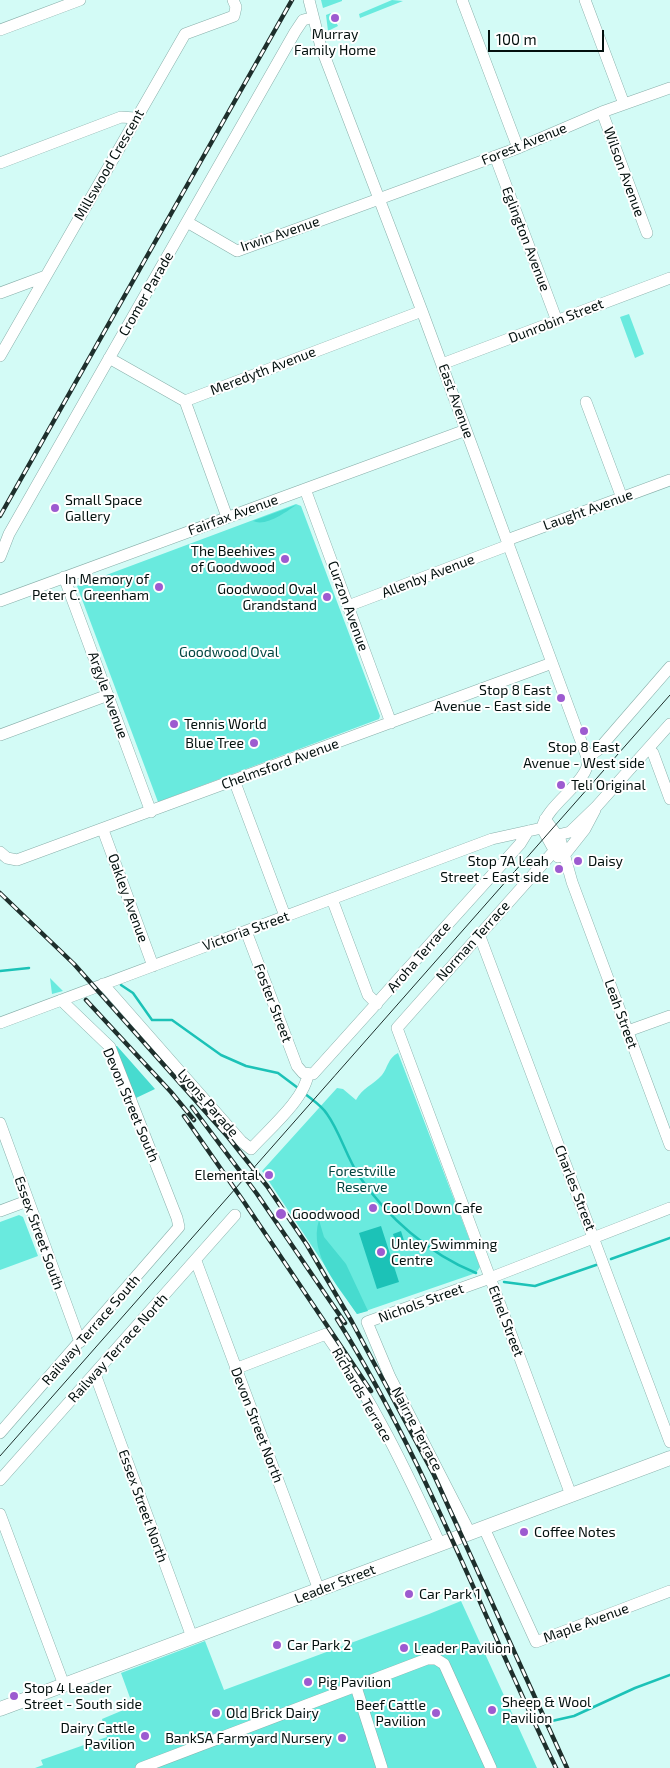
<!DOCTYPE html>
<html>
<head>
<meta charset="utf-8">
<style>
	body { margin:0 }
	#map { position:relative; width:670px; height:1768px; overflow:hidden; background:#d3fbf6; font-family:"Exo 2",sans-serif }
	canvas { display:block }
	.scale { position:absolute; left:488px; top:30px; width:116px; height:22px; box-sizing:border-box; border:2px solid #03100e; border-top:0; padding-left:6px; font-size:15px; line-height:18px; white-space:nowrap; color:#03100e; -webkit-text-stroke:4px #fff; paint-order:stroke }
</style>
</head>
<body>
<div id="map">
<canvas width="670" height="1768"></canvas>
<div class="scale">100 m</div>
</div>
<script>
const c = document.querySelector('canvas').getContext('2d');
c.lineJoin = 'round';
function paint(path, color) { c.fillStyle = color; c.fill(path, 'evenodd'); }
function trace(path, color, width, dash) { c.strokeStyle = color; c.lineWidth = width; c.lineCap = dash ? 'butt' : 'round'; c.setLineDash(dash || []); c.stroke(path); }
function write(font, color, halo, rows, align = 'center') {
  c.font = font + ' "Exo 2",sans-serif'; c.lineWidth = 4; c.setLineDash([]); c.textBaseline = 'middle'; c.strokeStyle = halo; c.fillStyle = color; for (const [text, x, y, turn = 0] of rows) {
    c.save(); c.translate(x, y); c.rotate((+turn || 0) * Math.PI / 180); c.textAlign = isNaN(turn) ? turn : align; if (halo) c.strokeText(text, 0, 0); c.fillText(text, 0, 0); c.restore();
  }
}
paint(new Path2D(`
	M321,0h21v1l-19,7z
	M392,0l11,1 -43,17 -1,-4z
	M331,13l7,13 -10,5 -2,-16z
	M629,314l15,40 -9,4 -15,-41z
	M296,504l5,2 79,210 -1,3 -221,83 -81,-216z
	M50,978l13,13 -11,3z
	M398,1053l82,214 -4,6 -119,41 -95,-143 75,-83 6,1 13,11c6,-12 17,-15 26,-25 6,-8 6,-17 16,-22z
	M19,1215l4,2 15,39 -38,14v-48z
	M461,1601l76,167h-502l8,-3 -2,-5 66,-23 -5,-18 31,-13 -12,-33 84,-32 19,49 205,-76z`), '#69eade');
paint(new Path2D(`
	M296,505c-10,7 -30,22 -43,16z
	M114,1046h3l38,43 -19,9z
	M319,1220l5,17 22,27 22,47 -11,3c-18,-27 -49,-59 -38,-94z`), '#47dbcf');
paint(new Path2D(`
	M381,1226l18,56 -22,7 -18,-56z
	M401,1231l5,16 -8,3 -5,-16z`), '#1cc2b7');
trace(new Path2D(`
	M0,971l29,-3
	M121,985l12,8 19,27h20l49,35 25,11 32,7 20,15
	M304,1093c7,6 18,13 23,21 13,18 19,42 32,62 28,41 70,78 117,97
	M611,1259l59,-21
	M504,1282l31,4 61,-21
	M543,1723l31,-7 61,-28 35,-13`), '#1cc2b7', 2.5);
const minor = new Path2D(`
	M309,0l12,47 101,264 166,449c1,22 -41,44 -46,68
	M462,0l56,148
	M585,0l39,104
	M0,30l80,-30
	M602,112l45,121
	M495,156l62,165
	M0,163l121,-46 14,1
	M187,222l50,29 281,-103 84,-36 68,-24
	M0,293l46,-17
	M0,356l185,-322 49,-18 2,-9 -3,-7
	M109,358l76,43 237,-90
	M442,364l228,-86
	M185,401l42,116
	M586,402l36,96
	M305,489l86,234
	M507,540l163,-60
	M0,557l9,-23 286,-502 8,-12 4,-1
	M64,577l87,235
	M0,601l466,-171
	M348,606l161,-61
	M0,735l108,-40
	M648,749l5,4 17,46
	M587,758l11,-8 72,-83
	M234,780l51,136
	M545,819l15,20 12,43 98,263
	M542,828l16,29
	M103,830l50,136
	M558,835l12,-3 27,-26 73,-82
	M555,850l-158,178 174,467
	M0,852l7,6 10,2 535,-197
	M566,853l19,-24 10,-19
	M332,899l36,96 9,9
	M246,931l51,135 6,7 10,1 207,-230 8,-13
	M479,934l191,508
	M103,984l138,157 10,8c17,-19 54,-50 57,-75
	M0,1023l492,-184 50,-11
	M628,1031l42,-15
	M0,1123l80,219
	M0,1211l27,-10
	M196,1261l123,329
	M235,1369l91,-35c46,65 81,138 114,210
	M95,1374l97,263
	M0,1433l179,-206 -2,-9 -67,-171 -49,-47
	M0,1480l235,-265
	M0,1514l64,171
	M484,1528l52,114 134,-51
	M470,1533l-80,-156 -23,-55 123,-44 180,-70
	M356,1687l26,81
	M141,1768l286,-109h9l8,5 47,104`);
const major = new Path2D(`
	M0,1709l670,-251`);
trace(minor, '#88afaa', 12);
trace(major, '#88afaa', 15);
trace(minor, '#fff', 11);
trace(major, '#fff', 14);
trace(new Path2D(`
	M0,1456l670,-761`), '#1e2f2c', 1);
const rail = new Path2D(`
	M0,516l292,-516
	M0,893l74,71 154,173 39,49 40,59 45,77 82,153 133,293
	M86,1000l85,92 23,28
	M192,1107l65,87 88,129
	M184,1116l60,86 127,189
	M337,1319c89,142 146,299 219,449`);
trace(rail, '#1e2f2c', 4.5);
trace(rail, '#fff', 2.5, [8]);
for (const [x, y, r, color] of [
	[335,18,5,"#9d5bd0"],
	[55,508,5,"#9d5bd0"],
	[285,559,5,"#9d5bd0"],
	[159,587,5,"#9d5bd0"],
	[327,597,5,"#9d5bd0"],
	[561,698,5,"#9d5bd0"],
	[174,724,5,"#9d5bd0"],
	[584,731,5,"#9d5bd0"],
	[254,743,5,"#9d5bd0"],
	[561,785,5,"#9d5bd0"],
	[578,861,5,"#9d5bd0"],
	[559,869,5,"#9d5bd0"],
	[269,1175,5,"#9d5bd0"],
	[373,1208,5,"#9d5bd0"],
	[281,1214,6,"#9d5bd0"],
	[381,1252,5,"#9d5bd0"],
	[524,1532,5,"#9d5bd0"],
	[409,1594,5,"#9d5bd0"],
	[277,1645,5,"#9d5bd0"],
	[404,1648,5,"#9d5bd0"],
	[308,1682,5,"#9d5bd0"],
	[14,1696,5,"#9d5bd0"],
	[492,1710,5,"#9d5bd0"],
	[216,1713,5,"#9d5bd0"],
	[436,1713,5,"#9d5bd0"],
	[145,1736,5,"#9d5bd0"],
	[342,1738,5,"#9d5bd0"]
]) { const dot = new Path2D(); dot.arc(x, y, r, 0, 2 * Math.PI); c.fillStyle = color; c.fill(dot); trace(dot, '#fff', 2); }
write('14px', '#03100e', '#fff', [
	["Murray",335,34,"center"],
	["Family Home",335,50,"center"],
	["Small Space",65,500],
	["Gallery",65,516],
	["The Beehives",275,551,"right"],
	["of Goodwood",275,567,"right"],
	["In Memory of",149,579,"right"],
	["Peter C. Greenham",149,595,"right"],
	["Goodwood Oval",317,589,"right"],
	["Grandstand",317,605,"right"],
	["Stop 8 East",551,690,"right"],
	["Avenue - East side",551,706,"right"],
	["Tennis World",184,724],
	["Blue Tree",244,743,"right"],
	["Stop 8 East",584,747,"center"],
	["Avenue - West side",584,763,"center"],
	["Teli Original",571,785],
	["Stop 7A Leah",549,861,"right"],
	["Street - East side",549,877,"right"],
	["Daisy",588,861],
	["Elemental",259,1175,"right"],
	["Cool Down Cafe",383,1208],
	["Goodwood",292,1214],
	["Unley Swimming",391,1244],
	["Centre",391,1260],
	["Coffee Notes",534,1532],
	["Car Park 1",419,1594],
	["Car Park 2",287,1645],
	["Leader Pavilion",414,1648],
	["Pig Pavilion",318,1682],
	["Stop 4 Leader",24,1688],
	["Street - South side",24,1704],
	["Sheep & Wool",502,1702],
	["Pavilion",502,1718],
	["Beef Cattle",426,1705,"right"],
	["Pavilion",426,1721,"right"],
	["Old Brick Dairy",226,1713],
	["Dairy Cattle",135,1728,"right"],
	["Pavilion",135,1744,"right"],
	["BankSA Farmyard Nursery",332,1738,"right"]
], 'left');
write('14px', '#03100e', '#fff', [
	["Forest Avenue",524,144,-22],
	["Millswood Crescent",109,165,-60],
	["Wilson Avenue",624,172,70],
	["Irwin Avenue",280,234,-19],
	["Eglington Avenue",526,239,69],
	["Cromer Parade",146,294,-60],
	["Dunrobin Street",556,321,-21],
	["Meredyth Avenue",263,371,-21],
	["East Avenue",456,401,70],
	["Laught Avenue",588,510,-20],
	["Fairfax Avenue",233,515,-20],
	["Allenby Avenue",428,576,-21],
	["Curzon Avenue",348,606,70],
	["Argyle Avenue",108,695,70],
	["Chelmsford Avenue",280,764,-20],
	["Oakley Avenue",128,898,70],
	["Victoria Street",246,931,-20],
	["Norman Terrace",473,941,-48],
	["Aroha Terrace",419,957,-49],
	["Foster Street",273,1003,69],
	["Leah Street",621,1014,70],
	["Lyons Parade",208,1103,49],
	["Devon Street South",131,1105,67],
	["Charles Street",575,1188,69],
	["Essex Street South",39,1233,70],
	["Nichols Street",421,1303,-20],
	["Ethel Street",506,1321,69],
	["Railway Terrace South",91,1330,-49],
	["Railway Terrace North",118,1348,-48],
	["Richards Terrace",362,1395,60],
	["Devon Street North",257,1425,69],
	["Nairne Terrace",417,1429,62],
	["Essex Street North",143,1506,70],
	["Leader Street",335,1584,-21],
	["Maple Avenue",586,1623,-20]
]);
write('14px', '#014641', '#fff', [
	["Goodwood Oval",229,652],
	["Forestville",362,1171],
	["Reserve",362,1187]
]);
</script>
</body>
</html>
